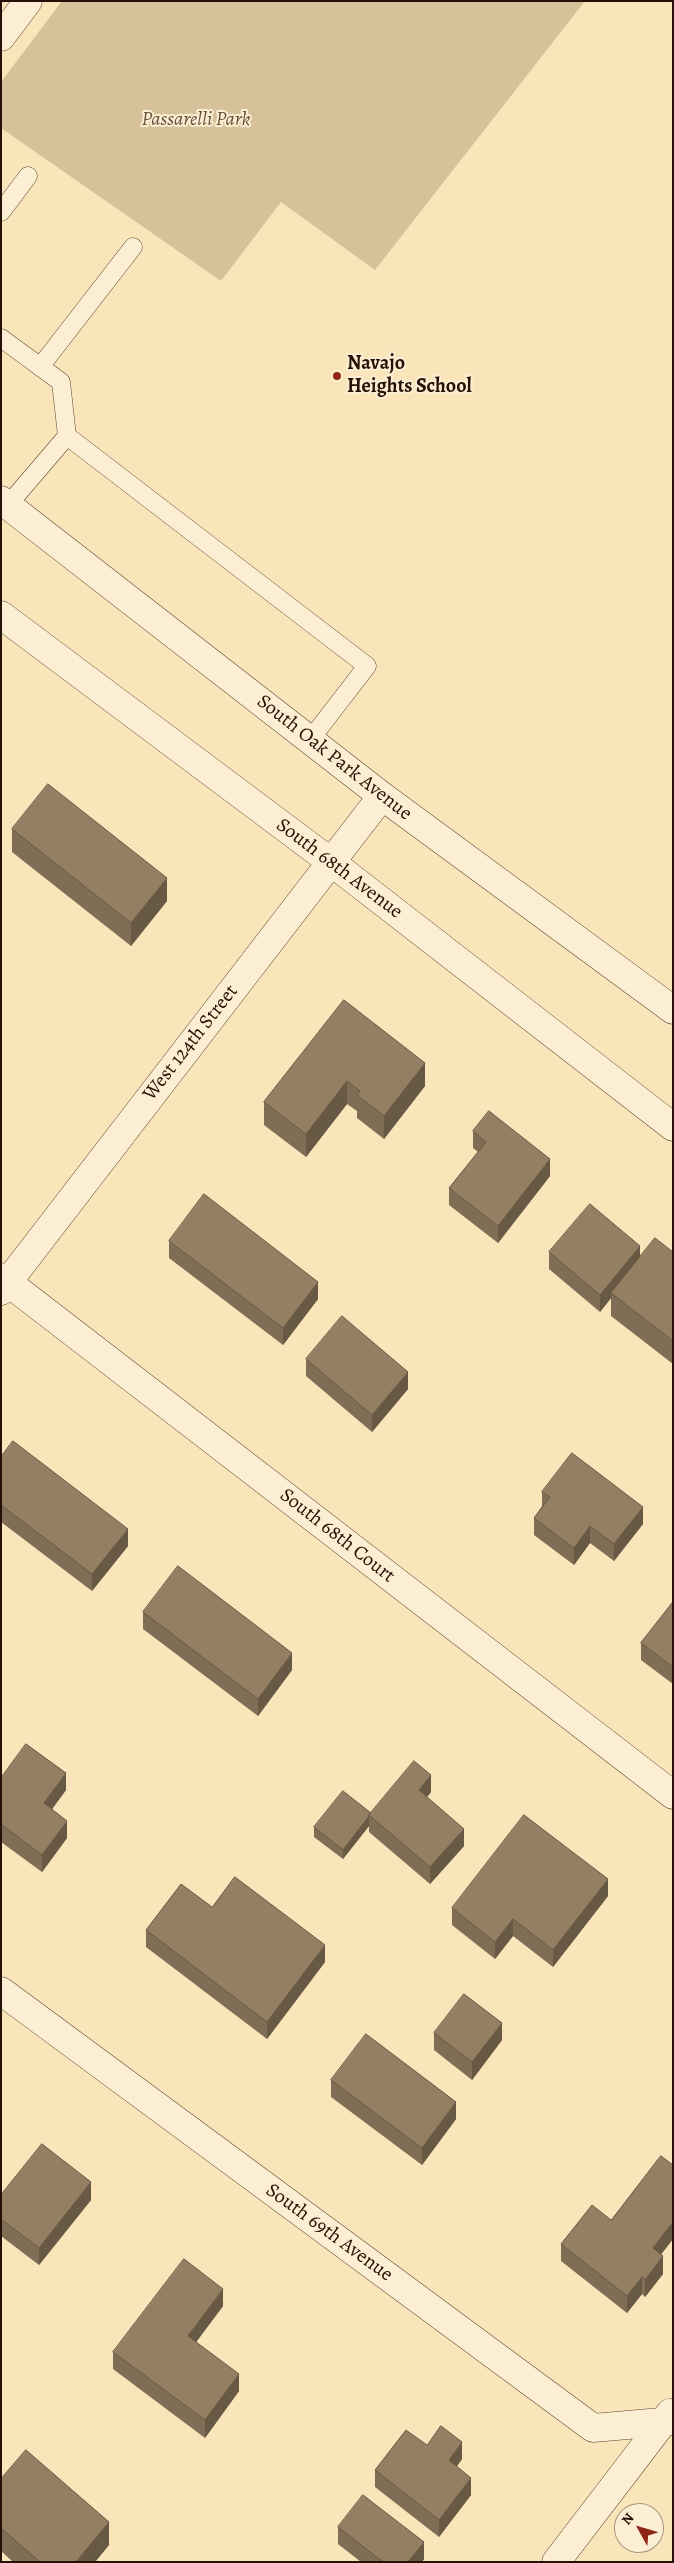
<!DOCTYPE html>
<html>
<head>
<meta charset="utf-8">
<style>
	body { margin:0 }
	#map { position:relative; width:674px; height:2563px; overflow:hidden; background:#fae5ba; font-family:Alegreya,serif }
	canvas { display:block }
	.frame { position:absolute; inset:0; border:2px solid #251105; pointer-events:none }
	.north { position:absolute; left:614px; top:2503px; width:50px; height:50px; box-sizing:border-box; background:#fceed2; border:1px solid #a69680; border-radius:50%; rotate:309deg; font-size:14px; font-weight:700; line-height:20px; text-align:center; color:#251105 }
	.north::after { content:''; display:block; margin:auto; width:18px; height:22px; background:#8f2418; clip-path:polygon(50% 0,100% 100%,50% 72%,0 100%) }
</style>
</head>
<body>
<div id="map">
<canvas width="674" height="2563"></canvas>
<div class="frame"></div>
<div class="north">N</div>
</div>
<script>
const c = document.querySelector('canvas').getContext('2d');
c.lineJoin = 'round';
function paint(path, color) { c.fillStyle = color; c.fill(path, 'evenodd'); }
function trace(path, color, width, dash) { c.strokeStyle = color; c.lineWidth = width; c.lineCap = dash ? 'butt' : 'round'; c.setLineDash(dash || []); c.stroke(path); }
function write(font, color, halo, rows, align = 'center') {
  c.font = font + ' Alegreya,serif'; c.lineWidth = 4; c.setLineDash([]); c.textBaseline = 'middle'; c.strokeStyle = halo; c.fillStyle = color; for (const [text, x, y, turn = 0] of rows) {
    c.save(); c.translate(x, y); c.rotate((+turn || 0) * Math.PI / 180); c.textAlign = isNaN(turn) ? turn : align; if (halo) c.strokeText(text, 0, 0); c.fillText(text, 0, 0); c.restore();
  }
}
paint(new Path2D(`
	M62,1h523l-210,269 -94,-68 -60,79 -220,-153v-46z`), '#d6c19b');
const lane = new Path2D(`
	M1,212l27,-36
	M1,338l60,44 6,54
	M40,367l93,-120
	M8,505l59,-69 300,230 -57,74`);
const street = new Path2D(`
	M1,37l27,-36
	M1,500l381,296 291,214
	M1,615l330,247 342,265
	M1,1277l672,518
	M1,1291l381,-495
	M1,1991l592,437 80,-7
	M556,2562l114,-149`);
trace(lane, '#5a4632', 19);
trace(street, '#5a4632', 29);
trace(lane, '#fceed2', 18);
trace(street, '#fceed2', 28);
paint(new Path2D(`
	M12,829l155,72 -36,45 -119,-94z
	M344,1000l81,86 -41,53 -27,-21v-7l-10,-7 -41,53 -42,-32v-23z
	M473,1131l77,45 -52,67 -49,-38v-17l29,-36 -5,-4z
	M169,1241l149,58 -35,46 -114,-87z
	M549,1252l91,4 33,-4v112l-62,-48v-18l-11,14 -51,-43z
	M306,1359l102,30 -36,43 -66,-56z
	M1,1457l127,89 -36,45 -91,-69z
	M542,1492l101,32 -29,37 -24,-18 -16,22 -40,-30v-17l8,-12z
	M673,1602v82l-32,-24v-17z
	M143,1612l149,58 -34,46 -115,-87z
	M1,1778l65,12 -14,19 15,29 -25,34 -41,-30z
	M431,1792l-4,5 37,49 -34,38 -61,-52v-6l-26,33 -29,-22v-10l57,-14z
	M608,1896l-55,71 -40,-31 -18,23 -43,-34v-17z
	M212,1907l113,55 -58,77 -121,-92v-17z
	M434,2033l68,7 -30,40 -38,-30z
	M331,2080l125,39 -34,46 -91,-68z
	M673,2165v74l-12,15 2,20 -18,23 -3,-3 -15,19 -66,-52v-17l50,-24z
	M1,2195l90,5 -52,65 -38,-29z
	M223,2306l-27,36 43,49 -34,47 -92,-69v-17z
	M427,2445l35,14 -5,7 14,29 -32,42 -64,-50v-17z
	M1,2479l108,66 -14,17h-82l-12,-11z
	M338,2527l86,32 -2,3h-61l-23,-18z`), '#7f6d55');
paint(new Path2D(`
	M167,878v23l-36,45v-23z
	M425,1063v23l-41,53v-23z
	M347,1081v23l-41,53v-23z
	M550,1159v17l-52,67v-17z
	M640,1246v17l-29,30v5l-11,14v-17z
	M318,1282v17l-35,46v-17z
	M408,1372v17l-36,43v-17z
	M643,1507v17l-29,37v-17z
	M590,1526v17l-16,22v-17z
	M128,1529v17l-36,45v-17z
	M292,1653v17l-34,46v-17z
	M66,1773v17l-22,30v-17z
	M431,1775v17l-12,15v-17z
	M369,1816v10l-26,33v-9z
	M67,1821v17l-25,34v-17z
	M464,1829v17l-34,38v-17z
	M608,1879v17l-55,71v-17z
	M513,1919v17l-18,23v-17z
	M325,1945v17l-58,77v-17z
	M502,2023v17l-30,40v-18z
	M456,2102v17l-34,46v-17z
	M91,2182v18l-52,65v-17z
	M673,2222v17l-20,26v-17z
	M663,2256v18l-18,23v-17z
	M642,2277v17l-15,19v-17z
	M223,2289v17l-35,47v-17z
	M239,2374v17l-34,47v-18z
	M462,2442v17l-13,18v-17z
	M471,2478v17l-32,42v-17z
	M109,2522v23l-14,17h-19z
	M424,2542v17l-2,3h-14z`), '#685945');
const building = new Path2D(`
	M48,784l119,94 -36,45 -119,-94z
	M344,1000l81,63 -41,53 -27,-21 3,-4 -13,-10 -41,53 -42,-32z
	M489,1111l61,48 -52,67 -49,-38 37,-46 -13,-11z
	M204,1194l114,88 -35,46 -114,-87z
	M590,1204l50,42 -40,49 -51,-43z
	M655,1238l18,14v89l-62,-48z
	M342,1316l66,56 -36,43 -66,-56z
	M13,1441l115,88 -36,45 -91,-69v-48z
	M572,1453l71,54 -29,37 -24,-18 -16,22 -40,-30 16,-21 -8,-5z
	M178,1566l114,87 -34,46 -115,-87z
	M673,1602v65l-32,-24z
	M26,1744l40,29 -22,30 23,18 -25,34 -41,-31v-46z
	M414,1761l17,14 -12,15 45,39 -34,38 -61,-52z
	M343,1791l28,22 -2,2v1l-26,34 -29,-23z
	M524,1815l84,64 -55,71 -40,-31 -18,23 -43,-34z
	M235,1877l90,68 -58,77 -121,-92 35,-46 31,23z
	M464,1994l38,29 -30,39 -38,-29z
	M366,2034l90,68 -34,46 -91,-68z
	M42,2144l49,38 -52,66 -38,-29v-24z
	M661,2156l12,9v57l-20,26 10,8 -18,24 -3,-3 -15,19 -66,-52 31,-39 19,15z
	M184,2259l39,30 -35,47 51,38 -34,46 -92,-68z
	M441,2426l21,16 -13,18 22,18 -32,42 -64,-50 31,-40 21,15z
	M26,2450l83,72 -33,40h-36l-39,-34v-49z
	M363,2495l61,47 -16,20h-25l-45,-35z`);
paint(building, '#947f63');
trace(building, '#685945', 1);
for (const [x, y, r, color] of [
	[337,376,5,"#8f2418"]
]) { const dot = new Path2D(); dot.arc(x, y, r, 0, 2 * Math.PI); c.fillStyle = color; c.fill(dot); trace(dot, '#fceed2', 2); }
write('italic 20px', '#634f3a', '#fceed2', [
	["Passarelli Park",196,120]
]);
write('bold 20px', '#251105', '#fceed2', [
	["Navajo",347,364],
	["Heights School",347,387]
], 'left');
write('20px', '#251105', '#fceed2', [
	["South Oak Park Avenue",334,758,38],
	["South 68th Avenue",339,869,37],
	["West 124th Street",191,1043,-52],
	["South 68th Court",337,1536,38],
	["South 69th Avenue",329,2233,36]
]);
</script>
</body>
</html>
